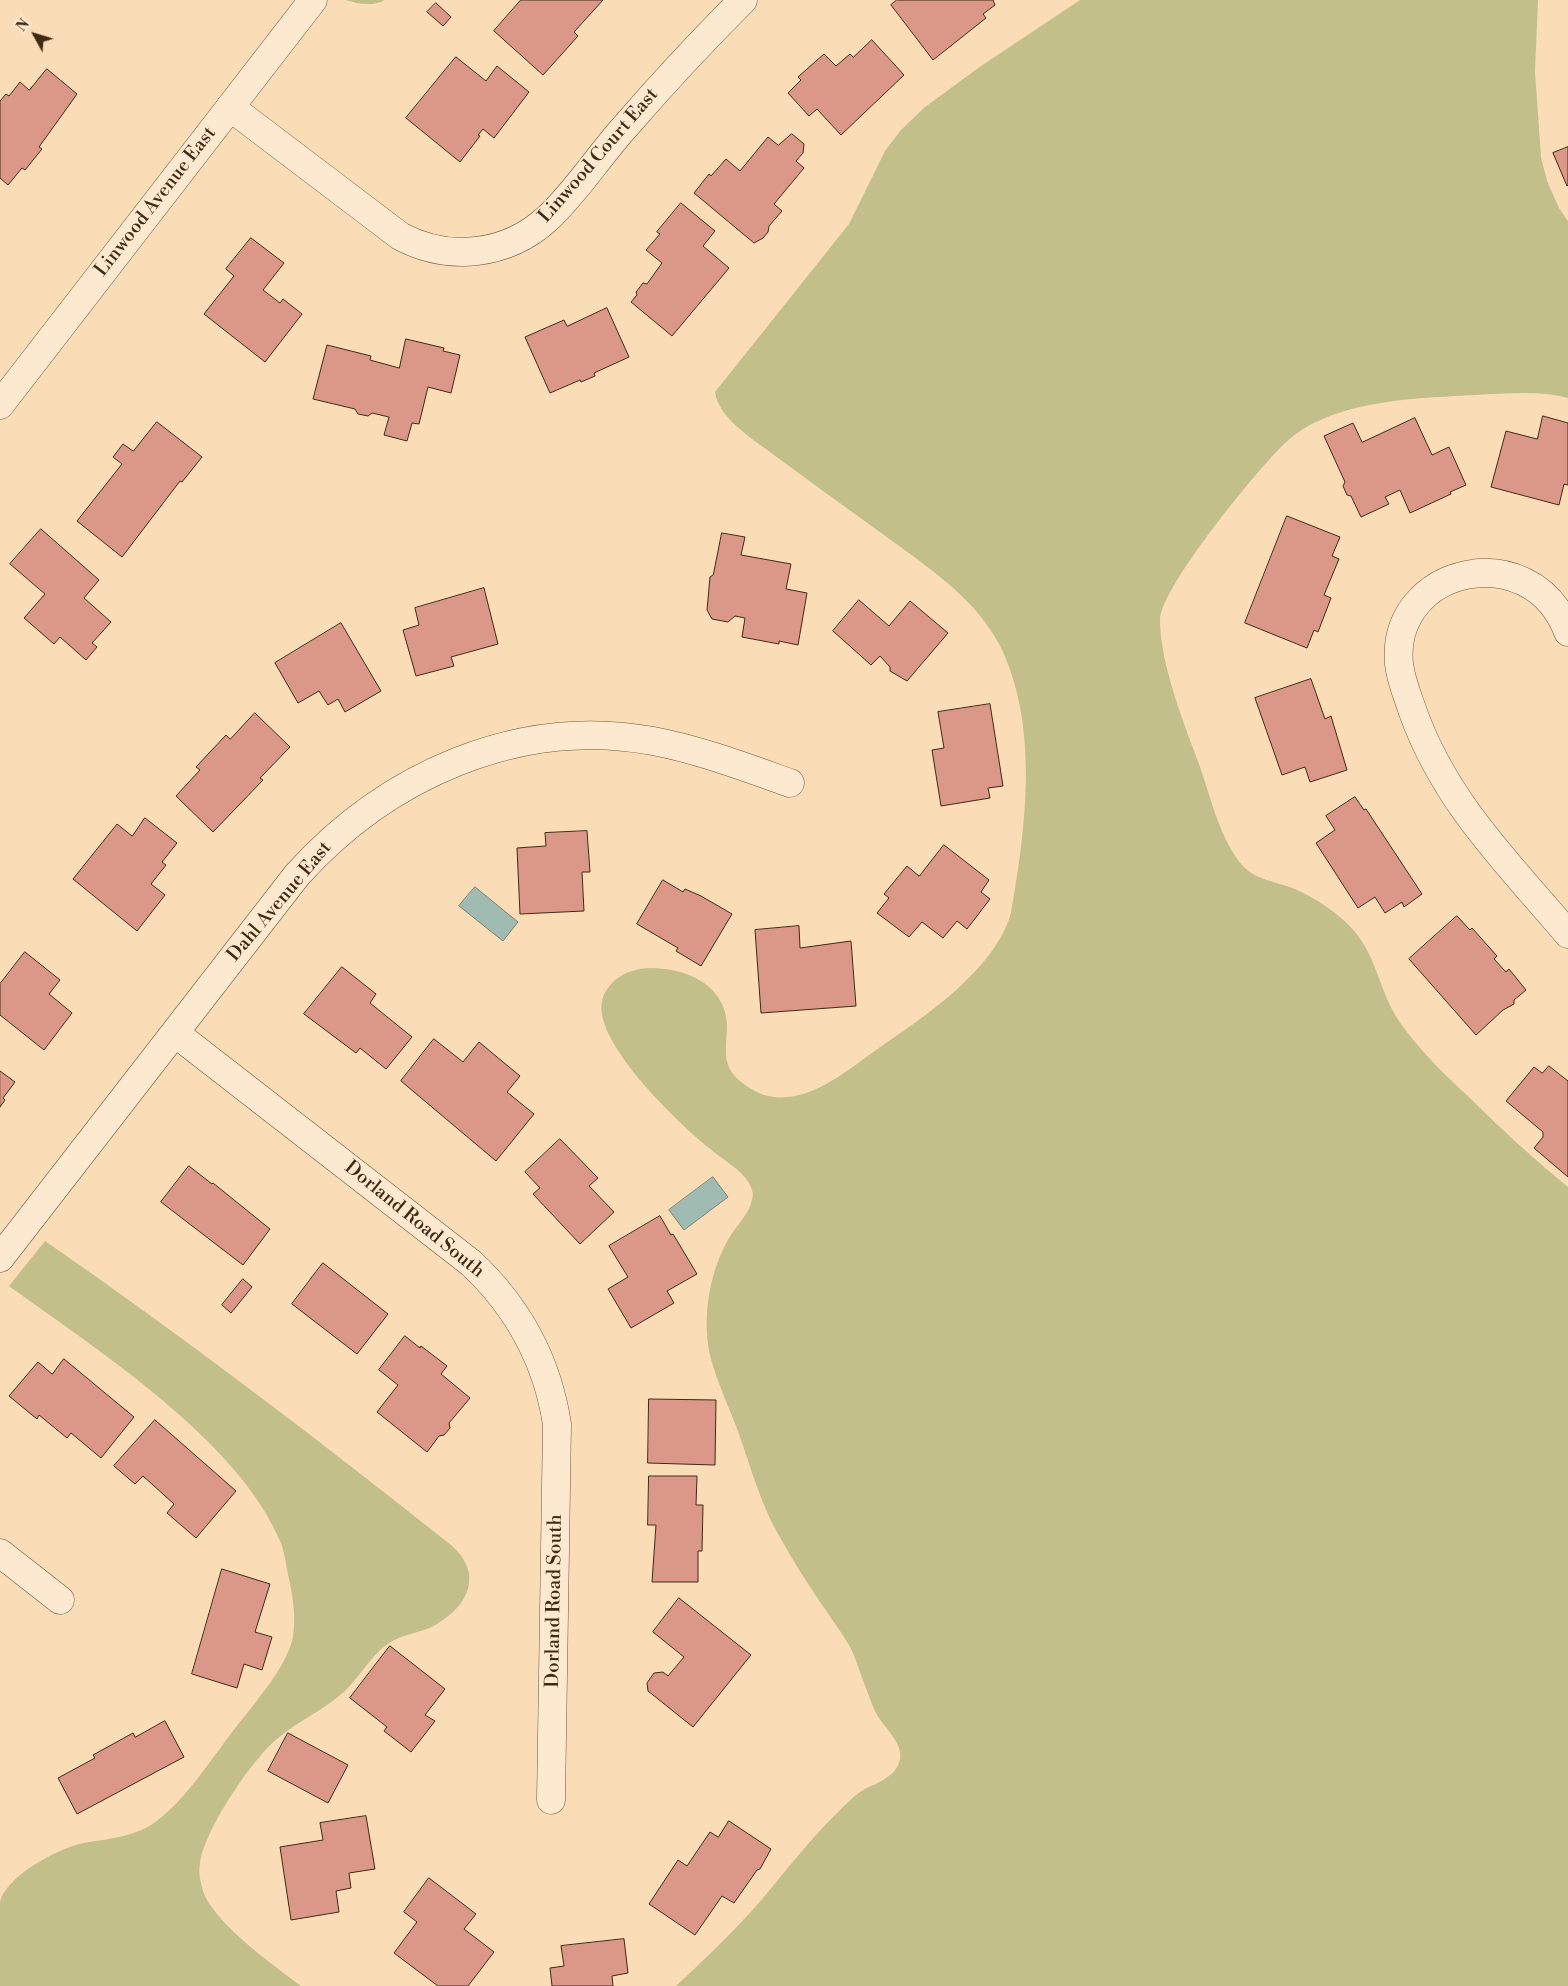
<!DOCTYPE html>
<html>
<head>
<meta charset="utf-8">
<style>
	body { margin:0 }
	#map { position:relative; width:1568px; height:1986px; overflow:hidden; background:#faddb6; font-family:"Libre Bodoni",serif }
	canvas { display:block }
	.north { position:absolute; left:10px; top:10px; width:50px; height:50px; -webkit-text-stroke:4px #fce9d0; paint-order:stroke; rotate:309deg; font-size:14px; font-weight:700; line-height:20px; text-align:center; color:#402a14 }
	.north::after { content:''; display:block; margin:auto; width:18px; height:22px; background:#402a14; clip-path:polygon(50% 0,100% 100%,50% 72%,0 100%) }
</style>
</head>
<body>
<div id="map">
<canvas width="1568" height="1986"></canvas>
<div class="north">N</div>
</div>
<script>
const c = document.querySelector('canvas').getContext('2d');
c.lineJoin = 'round';
function paint(path, color) { c.fillStyle = color; c.fill(path, 'evenodd'); }
function trace(path, color, width, dash) { c.strokeStyle = color; c.lineWidth = width; c.lineCap = dash ? 'butt' : 'round'; c.setLineDash(dash || []); c.stroke(path); }
function write(font, color, halo, rows, align = 'center') {
  c.font = font + ' "Libre Bodoni",serif'; c.lineWidth = 4; c.setLineDash([]); c.textBaseline = 'middle'; c.strokeStyle = halo; c.fillStyle = color; for (const [text, x, y, turn = 0] of rows) {
    c.save(); c.translate(x, y); c.rotate((+turn || 0) * Math.PI / 180); c.textAlign = isNaN(turn) ? turn : align; if (halo) c.strokeText(text, 0, 0); c.fillText(text, 0, 0); c.restore();
  }
}
paint(new Path2D(`
	M345,0h40c-13,7 -26,4 -40,0z
	M1080,0h458l-3,71 6,86 6,24 12,27 9,13v177c-30,-8 -62,-4 -93,-3 -52,3 -111,4 -159,27 -20,9 -34,23 -48,39 -24,26 -107,128 -108,159 0,43 24,104 39,144 11,31 22,79 45,103 12,13 34,15 51,22 22,10 44,24 60,43 22,26 25,61 44,89 20,29 46,54 72,78 31,31 63,60 97,88v799h-892c28,-26 56,-53 82,-82 27,-32 52,-65 82,-94 6,-6 13,-13 20,-18 14,-9 36,-13 40,-33 3,-17 -17,-32 -24,-46 -4,-8 -7,-17 -10,-25 -6,-14 -9,-28 -16,-41 -9,-16 -20,-30 -30,-45 -15,-22 -29,-45 -42,-68 -18,-32 -27,-66 -39,-100 -9,-25 -21,-49 -28,-75 -10,-38 -2,-87 18,-121 7,-12 20,-24 23,-38 2,-6 0,-11 -3,-17 -9,-15 -28,-24 -40,-35 -31,-25 -116,-106 -107,-147 3,-14 16,-26 30,-30 13,-5 31,-3 44,0 27,6 50,24 51,54 0,23 -7,40 14,57 7,5 14,10 23,13 41,12 81,-23 112,-45 47,-32 119,-80 135,-137 15,-85 29,-191 -13,-271 -26,-48 -79,-81 -121,-112 -36,-26 -72,-52 -107,-78 -19,-14 -52,-35 -55,-60l134,-168 36,-73 16,-21 24,-23 56,-41z
	M45,1241c139,96 274,199 406,304 32,28 19,59 -14,79 -14,9 -32,9 -46,18 -19,11 -30,34 -46,49 -21,19 -47,30 -68,48 -25,20 -73,92 -77,124 -2,10 1,23 5,33 13,29 69,70 96,90h-301c0,-23 0,-61 0,-83 4,-26 60,-56 84,-60 23,-4 50,-6 70,-20 33,-24 57,-64 82,-96 19,-24 51,-61 57,-90 3,-20 0,-40 -4,-58 -3,-13 -4,-27 -9,-38 -42,-101 -184,-192 -271,-255z`), '#c3bf8a');
const water = new Path2D(`
	M475,887l43,35 -15,19 -44,-35z
	M713,1177l15,20 -44,33 -15,-20z`);
paint(water, '#9fbbb2');
trace(water, '#798173', 1);
const building = new Path2D(`
	M521,0h82l-29,32 4,4 -35,39 -49,-44z
	M897,0h96l2,5 -12,9 3,4 -53,42 -42,-55z
	M436,3l15,14 -8,9 -16,-14z
	M872,40l32,35 -63,60 -24,-26 -8,7 -21,-23 13,-13 -3,-3 26,-23 12,12 14,-12 3,3z
	M456,57l30,24 11,-15 32,26 -35,46 -11,-9 -5,6 2,1 -20,26 -54,-44z
	M47,69l30,25 -38,53 3,2 -17,21 -3,-2 -14,17 -8,-7v-77l6,-7 3,2 11,-14 9,8z
	M792,134l12,10 -1,9 -7,8 8,7 -30,36 8,7 -13,15 -1,6 -5,6 -9,5 -60,-50 15,-19 2,2 15,-17 14,12 28,-34 10,8z
	M1568,147v38l-1,1 -14,-33z
	M681,203l34,28 -12,15 26,22 -57,68 -41,-34 6,-7 -1,-3 7,-9 4,1 15,-21 -16,-13 14,-16 -3,-2z
	M251,238l33,25 -21,27 17,13 3,-4 19,15 -37,48 -61,-48 30,-38 -8,-7z
	M607,308l22,49 -35,16 1,3 -14,6 -1,-2 -30,13 -25,-56 39,-17 3,6z
	M406,339l38,9 -1,3 17,4 -9,38 -23,-6 -9,37 -7,-1 -5,18 -23,-6 5,-18 -17,-4 -4,3 -10,-2 -3,-5 -42,-10 14,-54 44,11 -1,4 29,8z
	M1543,416l25,7v62l-4,-1 -5,21 -68,-18 15,-56 31,8z
	M1415,418l17,37 17,-8 17,38 -16,7 1,2 -41,19 -10,-23 -15,7 4,7 -28,13 -10,-21 -4,-1 -4,-9 2,-4 -21,-46 29,-13 9,19z
	M157,422l45,35 -20,25 -2,-1 -58,76 -45,-36 45,-57 -9,-7 10,-13 10,7z
	M1287,516l53,21 -8,19 7,3 -15,36 7,3 -13,34 -4,-2 -7,18 -62,-25z
	M41,529l58,51 -15,18 27,24 -19,21 5,4 -11,13 -26,-23 -6,7 -30,-26 21,-24 -35,-30z
	M722,533l23,4 -4,18 50,9 -5,25 21,4 -9,52 -19,-4v3l-37,-7 3,-19 -10,-2 -7,6 -16,-3 -5,-9 3,-33 3,-2z
	M484,588l14,56 -47,13 3,9 -38,10 -13,-46 16,-5 -4,-17z
	M859,600l30,26 21,-25 38,32 -41,48 -17,-10v-4l-10,-11 -9,9 -38,-34z
	M341,623l40,68 -36,21 -7,-13 -10,6 -9,-14 -21,12 -23,-40z
	M1311,679l14,40 6,-3 16,54 -37,12 -5,-15 -23,8 -27,-77z
	M990,704l13,82 -15,2 2,10 -49,8 -9,-56 12,-2 -6,-36z
	M255,713l35,34 -30,31 3,2 -50,52 -37,-36 24,-26 -4,-3 30,-32 4,4z
	M1355,797l9,13 2,-1 56,85 -18,13 -2,-5 -17,11 -10,-16 -17,11 -42,-65 19,-13 -9,-14z
	M145,818l32,25 -15,19 4,3 -15,19 14,11 -28,36 -64,-52 44,-55 15,12z
	M587,831l3,41h-8l2,39 -64,3 -3,-66 29,-2 -1,-13z
	M944,845l45,35 -8,12 9,7 -23,30 -10,-8 -14,17 -21,-16 -13,15 -32,-24 12,-15 -5,-4 23,-28 12,10z
	M663,880l20,12 2,-3 16,7 31,18 -31,52 -25,-15 2,-3 -41,-24z
	M1457,916l13,14 2,-2 25,28 -3,3 12,13 3,-3 17,21 -12,10v4l-11,6 -27,25 -67,-76z
	M799,926l1,22 51,-7 5,65 -95,7 -6,-83z
	M25,952l35,28 -11,14 23,19 -28,37 -44,-35v-31z
	M342,967l34,27 -6,9 42,34 -26,32 -26,-21 -4,5 -52,-39z
	M434,1039l29,23 16,-20 41,34 -13,16 27,22 -38,47 -95,-80z
	M1549,1066l19,15v96l-34,-29 9,-11v-5l-37,-31 28,-34 8,6z
	M0,1071l15,11 -12,16 2,2 -5,7z
	M560,1139l38,39 -9,8 25,26 -34,32 -47,-50 7,-6 -15,-16z
	M189,1166l23,18 1,-1 57,46 -27,36 -82,-63z
	M660,1216l11,19 2,-1 24,40 -30,17 7,12 -43,25 -23,-39 20,-12 -19,-31z
	M323,1263l65,51 -31,40 -65,-50z
	M243,1279l9,8 -21,26 -9,-8z
	M405,1336l15,12 1,-2 26,20 -6,8 29,24 -21,25 1,5 -6,7 -5,1 -12,16 -50,-40 21,-27 -19,-15z
	M64,1359l70,58 -33,41 -30,-25 -4,5 -28,-23 -2,4 -28,-23 29,-34 14,12z
	M649,1399l67,1 -1,65 -67,-2z
	M155,1420l81,71 -40,47 -29,-25 7,-9 -31,-28 -8,8 -21,-18z
	M649,1476h48l-1,29h7l-1,46h-4v31h-46l4,-57h-8z
	M222,1569l48,15 -15,48 17,5 -10,33 -18,-6 -7,24 -45,-14z
	M679,1598l72,57 -58,72 -45,-36 -1,-8 7,-10 9,-1 5,4 16,-19 -31,-25z
	M390,1646l55,43 -20,26 10,6 -24,31 -27,-21 3,-4 -37,-29z
	M165,1721l19,36 -107,57 -19,-36 37,-20 -2,-3 40,-22 2,4z
	M288,1733l60,32 -20,38 -60,-32z
	M366,1816l9,53 -26,4 2,15 -15,3 3,21 -48,8 -11,-73 43,-7 -3,-17z
	M729,1821l42,28 -11,20 -3,1 -23,33 -12,-7 -27,39 -46,-31 29,-44 9,6 23,-34 8,5z
	M429,1878l47,36 -12,15 30,23 -26,34h-30l-44,-33 23,-31 -13,-10z
	M624,1939l4,34 -16,3 1,10h-61l-2,-18 14,-2 -3,-20z`);
paint(building, '#db9888');
trace(building, '#402a14', 1);
const minor = new Path2D(`
	M230,107l170,129c48,26 107,20 148,-18 28,-26 50,-61 76,-90 38,-44 78,-87 119,-128
	M1568,632c-36,-97 -178,-66 -169,32 2,17 9,33 14,48 32,90 95,151 155,222
	M175,1033l296,230c47,44 76,97 86,161l-6,376
	M0,1258l297,-383c89,-99 221,-159 356,-134 47,9 92,26 137,42
	M0,1553l60,47`);
const tertiary = new Path2D(`
	M0,405l313,-405`);
trace(minor, '#6e573c', 29);
trace(tertiary, '#6e573c', 29);
trace(minor, '#fce9d0', 28);
trace(tertiary, '#fce9d0', 28);
write('19px', '#402a14', '#fce9d0', [
	["Linwood Court East",599,156,-49],
	["Linwood Avenue East",156,202,-52],
	["Dahl Avenue East",280,902,-50],
	["Dorland Road South",414,1220,39],
	["Dorland Road South",555,1601,-89]
]);
</script>
</body>
</html>
